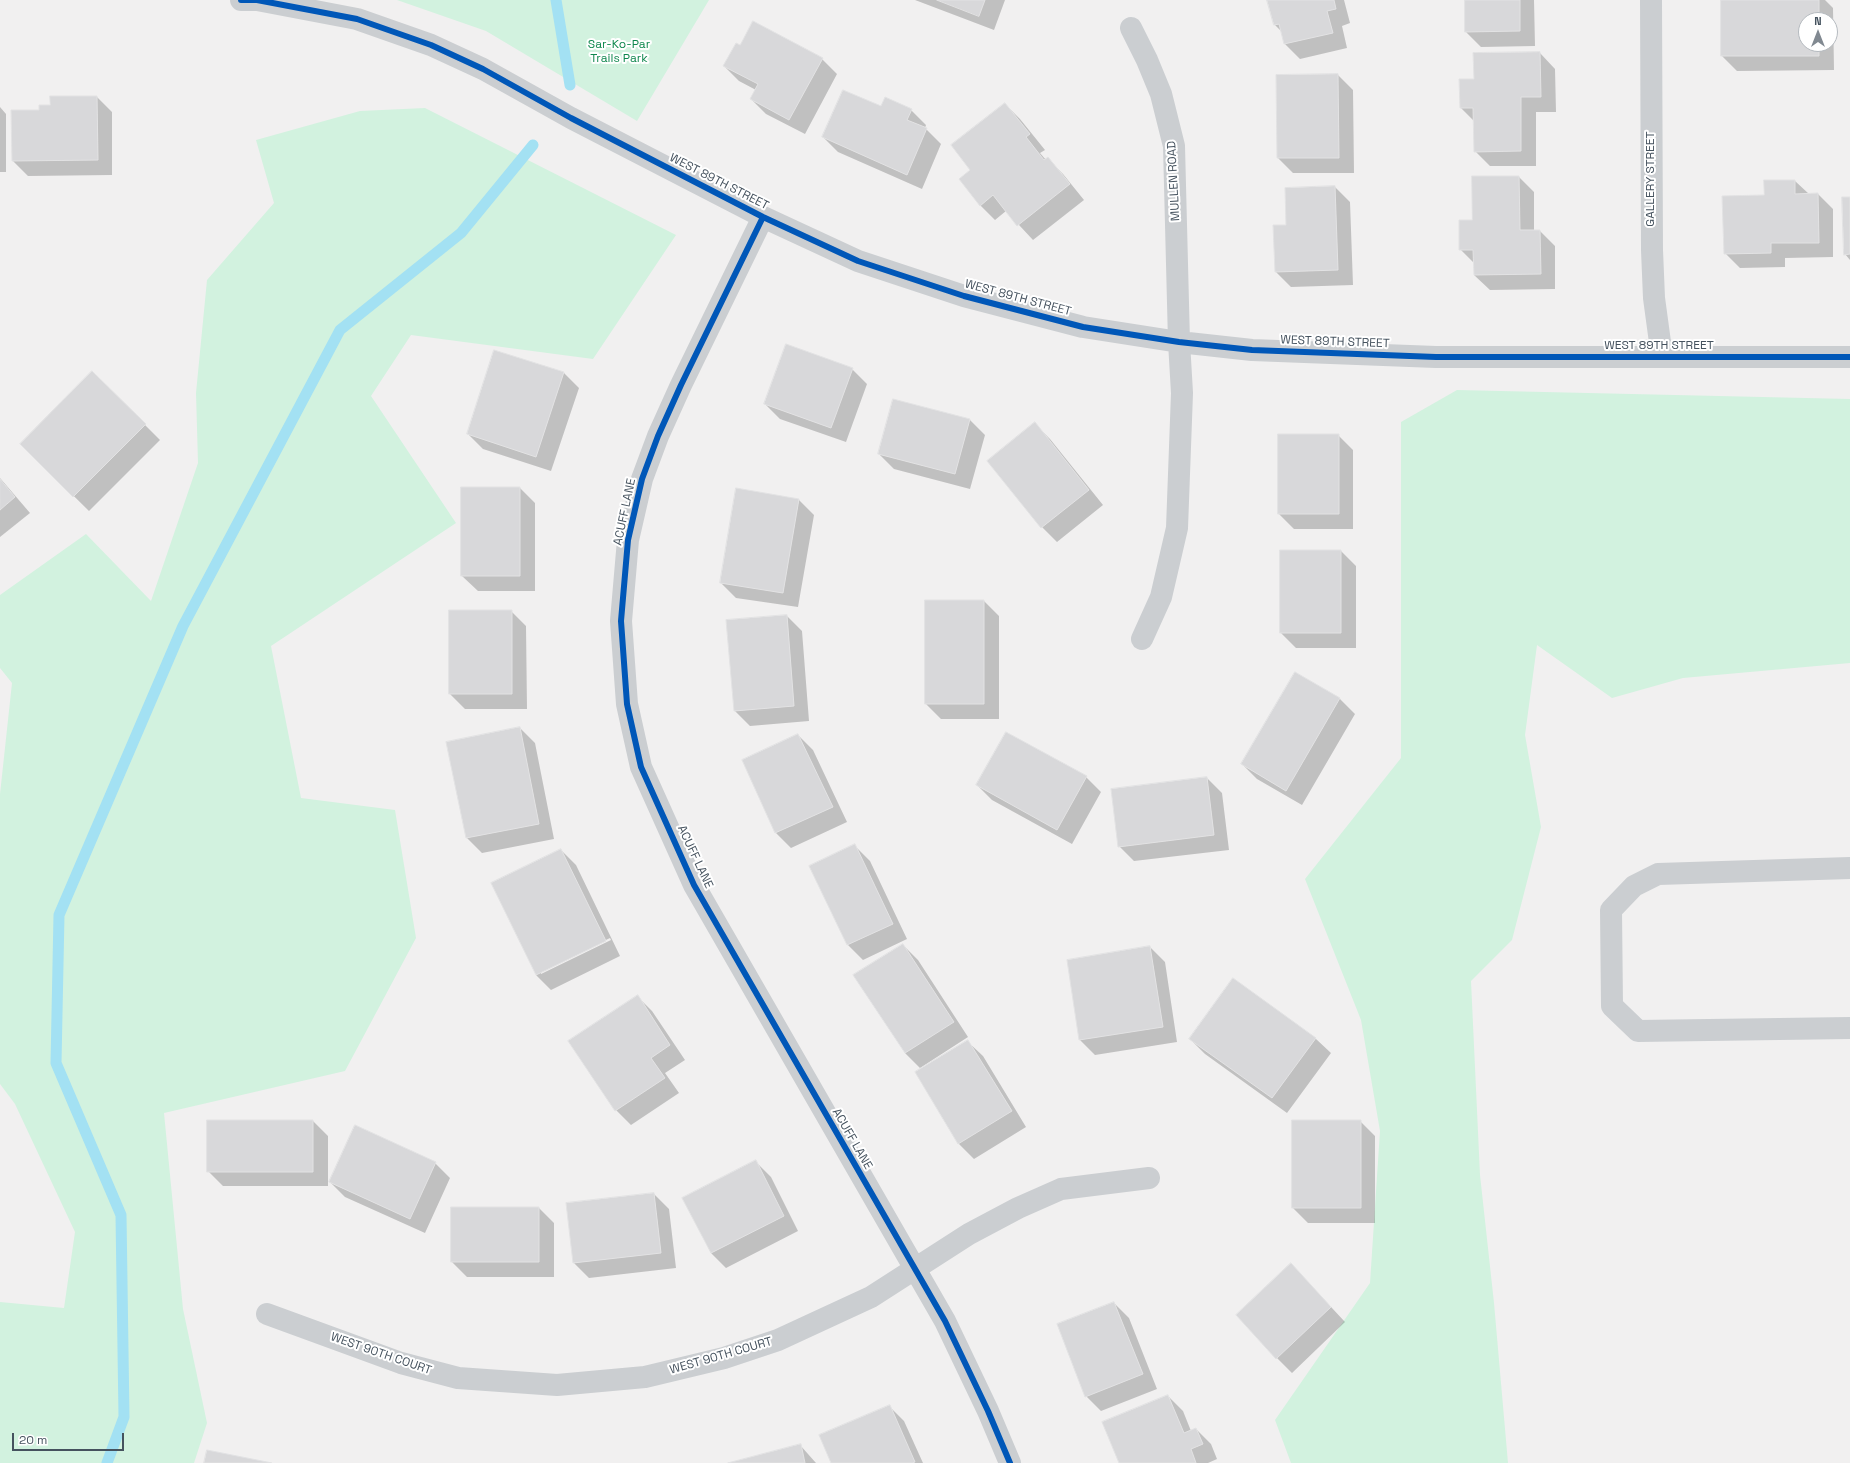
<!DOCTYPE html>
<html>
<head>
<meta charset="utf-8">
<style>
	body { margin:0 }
	#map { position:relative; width:1850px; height:1463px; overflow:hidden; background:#f1f0f0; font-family:"Space Grotesk",sans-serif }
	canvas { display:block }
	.north { position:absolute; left:1798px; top:12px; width:40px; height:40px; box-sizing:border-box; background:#fff; border:1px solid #b5babf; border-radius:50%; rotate:0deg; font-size:11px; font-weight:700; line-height:16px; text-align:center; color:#45525e }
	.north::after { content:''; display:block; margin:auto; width:14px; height:18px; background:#818991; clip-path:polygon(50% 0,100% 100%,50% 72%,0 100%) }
	.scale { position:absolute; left:12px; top:1433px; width:112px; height:18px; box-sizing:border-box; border:2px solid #45525e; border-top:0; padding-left:5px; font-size:12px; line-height:14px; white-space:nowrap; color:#45525e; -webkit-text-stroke:3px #fff; paint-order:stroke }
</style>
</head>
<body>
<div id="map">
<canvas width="1850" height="1463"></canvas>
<div class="north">N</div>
<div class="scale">20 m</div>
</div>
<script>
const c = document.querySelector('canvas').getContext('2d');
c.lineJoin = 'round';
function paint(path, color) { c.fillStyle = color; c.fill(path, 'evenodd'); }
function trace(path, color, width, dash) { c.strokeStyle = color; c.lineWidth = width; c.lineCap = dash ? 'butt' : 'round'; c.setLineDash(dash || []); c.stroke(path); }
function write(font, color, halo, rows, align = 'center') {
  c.font = font + ' "Space Grotesk",sans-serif'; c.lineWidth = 4; c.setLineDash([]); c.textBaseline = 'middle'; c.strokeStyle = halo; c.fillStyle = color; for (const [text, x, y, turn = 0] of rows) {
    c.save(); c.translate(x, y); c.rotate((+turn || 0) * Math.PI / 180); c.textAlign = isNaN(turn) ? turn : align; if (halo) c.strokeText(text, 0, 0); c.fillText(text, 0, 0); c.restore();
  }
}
paint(new Path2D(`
	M397,0h312l-72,121 -151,-90z
	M425,108l251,127 -83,124 -182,-24 -40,61 85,127 -185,123 30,152 94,12 21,128 -71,133 -181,42 19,196 24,114 -13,40h-194v-161l64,6 11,-76 -60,-128 -15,-20v-290l12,-111 -12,-15v-73l86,-61 65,67 47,-138 -2,-70 11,-113 67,-77 -18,-63 104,-29z
	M1457,390l393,9v264l-167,15 -71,20 -75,-53 -12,90 16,92 -29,113 -41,41 9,194 14,128 14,160h-217l-16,-43 95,-137 10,-152 -19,-111 -56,-141 96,-121v-336z`), '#d2f2df');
paint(new Path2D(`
	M915,0h90l-11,30z
	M1268,0h76l6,23 -8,3 5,22 -47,11 -15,-15 -3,-12 -7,-7z
	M1466,0h68l1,46 -54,1 -15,-15z
	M1722,0h103l8,8 1,62 -97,1 -15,-15zM1806,20h24v24h-24z
	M741,46l81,13 15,15 -32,60 -39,-20 -15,-15 5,-9 -17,-9 -15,-15z
	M1540,53l15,16 1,43h-20v54h-46l-15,-15 -1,-30 -13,-13 14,-28z
	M1338,75l15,15 1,83h-61l-15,-15 -1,-82z
	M97,97l15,15v63l-84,1 -15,-15 27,-51 11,-4z
	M1005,104l15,15 25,31 -5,3 6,7 2,-1 15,15 21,26 -51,40 -27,-29 -11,9 -15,-15 -9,-35z
	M0,107l6,7v58h-6z
	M881,108l30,2 15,15 -1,3 16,16 -19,45 -84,-37 -15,-15z
	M1473,177h46l15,15v39h6l15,15v43l-65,1 -16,-15v-12l-14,-14 13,-28z
	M1795,181l14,13h9l15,15v48l-48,1v9l-45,1 -15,-15 40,-57z
	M1335,187l15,15 3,83 -62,2 -15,-15 -2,-46h13z
	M1850,198v62l-5,-6z
	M852,369l15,15 -21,58 -66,-23 -15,-15z
	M92,372l68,68 -71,71 -68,-67z
	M564,373l15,15 -28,83 -68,-22 -15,-15z
	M894,400l76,20 15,15 -15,54 -76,-20 -15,-15z
	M1035,424l15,15 53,66 -46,37 -15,-15z
	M1338,435l15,15v79h-59l-15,-15z
	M0,478l30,35 -30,24z
	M520,488l15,15v88h-57l-16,-15z
	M799,500l15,15 -16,92 -62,-9 -15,-15z
	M1281,551h60l15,15v82h-60l-15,-15z
	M926,601h58l15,15v103h-58l-15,-15z
	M450,611h61l15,15 1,83h-62l-15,-15z
	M787,616l15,15 7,90 -59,5 -15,-15z
	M1295,673l45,26 15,15 -53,91 -45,-26 -15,-15z
	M520,728l15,15 19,96 -72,14 -15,-15z
	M798,735l15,15 34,72 -56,26 -15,-15 -33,-73z
	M1086,777l15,15 -29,52 -80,-44 -15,-15z
	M1207,778l15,15 7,57 -95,11 -15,-15z
	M855,846l15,15 37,78 -44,21 -15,-15 -37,-78z
	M561,850l15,15 44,91 -69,34 -15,-15zM610,938l1,2 -70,34v-3z
	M903,945l15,15 50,77 -48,31 -15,-15z
	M1150,947l15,15 12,80 -82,13 -15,-15z
	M1233,979l83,60 15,14 -44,60 -82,-59 -15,-15z
	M637,996l15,15 33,49 -20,13 14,20 -48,32 -15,-15z
	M968,1042l15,14 43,71 -52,32 -15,-15 -43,-71z
	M208,1121h105l15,15v50h-105l-15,-15z
	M1360,1121l15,15v87h-67l-15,-15z
	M756,1162l15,15 27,54 -72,37 -15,-15 -28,-55z
	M435,1163l15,15 -25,55 -80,-36 -15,-15z
	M654,1194l15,15 7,59 -87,10 -15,-15z
	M539,1208l15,15v54h-87l-15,-15z
	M1306,1280l39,42 -53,51 -15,-15z
	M1114,1303l15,15 28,71 -56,22 -15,-15z
	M1168,1396l15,15 8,20 5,-2 15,15 6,15 -9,4h-88z
	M889,1406l15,15 19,42h-91z
	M800,1445l16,18h-84z`), '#0003');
trace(new Path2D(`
	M556,0l14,85
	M107,1463l17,-46 -3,-202 -65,-152 3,-148 124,-289 157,-296 121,-97 72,-88`), '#a3e1f3', 11);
const building = new Path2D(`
	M937,0h48l-6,16z
	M1267,0h67l2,9 -9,2 6,22 -49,11 -5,-20 -5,1z
	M1465,0h55v31l-55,1z
	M1721,0h98v20h-13v24h13v12h-98z
	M753,21l70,37 -34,62 -39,-21 8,-15 -35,-18 13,-23 4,2z
	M1540,52l1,45h-20v54l-47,1 -1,-44h-13l-1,-29h15l-1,-26z
	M1338,74l1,84h-62l-1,-83z
	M843,90l38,16 4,-9 27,12 -5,11 20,8 -20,47 -85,-38z
	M50,96h47l1,64 -86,1 -1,-51h28v-5h11z
	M1005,103l25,31 -4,3 18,23 4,-3 22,27 -53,42 -24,-31 -13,11 -21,-27 11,-9 -19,-25z
	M1472,176h47l1,54h20l1,44 -67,1 -1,-25h-14v-30h13z
	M1764,180h31v14l23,-1 1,50h-48v10l-47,1 -2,-58 42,-1z
	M1335,186l3,84 -63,2 -2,-47h13l-1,-37z
	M1842,197h8v57l-6,1z
	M786,344l67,24 -22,60 -67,-24z
	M494,350l70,22 -28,85 -69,-23z
	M92,371l54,53 -73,73 -53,-53z
	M893,399l77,20 -15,55 -77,-20z
	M1035,422l54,68 -48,38 -54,-67z
	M1278,434h61v80h-61z
	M0,479l15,18 -15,13z
	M461,487h59v89h-59z
	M736,488l63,11 -16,94 -63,-10z
	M1280,550h61v83h-61z
	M925,600h59v104h-59z
	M449,610h63v84h-63z
	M787,615l7,91 -60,5 -8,-91z
	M1295,672l45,26 -54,93 -45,-27z
	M520,727l19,97 -73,14 -20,-96z
	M1006,732l81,44 -30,54 -81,-45z
	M798,734l35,73 -58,26 -33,-73z
	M1207,777l7,58 -96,12 -7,-58z
	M855,844l38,80 -46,21 -38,-79z
	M561,849l45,92 -70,34 -45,-92z
	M903,944l51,78 -49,31 -52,-78z
	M1150,946l13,81 -84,13 -12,-80z
	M1233,978l83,60 -44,60 -83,-59z
	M638,995l32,50 -19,13 14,20 -50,33 -47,-70z
	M968,1040l44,71 -54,33 -43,-72z
	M207,1120h106v52h-106z
	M1292,1120h69v88h-69z
	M355,1125l81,37 -26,57 -81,-37z
	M756,1160l28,56 -73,37 -29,-55z
	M654,1193l7,60 -88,10 -7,-60z
	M451,1207h88v55h-88z
	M1291,1263l40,44 -55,52 -40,-44z
	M1114,1302l29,72 -58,23 -28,-73z
	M1168,1395l16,38 12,-5 7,16 -12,5 5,14h-77l-17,-41z
	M890,1405l25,57 -3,1h-81l-12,-28z
	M801,1444l4,19h-77z
	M207,1450l65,13h-68z`);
paint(building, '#d8d8da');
trace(building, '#e2e2e3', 1);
trace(new Path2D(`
	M241,0h16l100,19 74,26 52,24 88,49 192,99 95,44 106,35 119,31 96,15 73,8 184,7h414
	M1651,0l1,250 2,48 8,59
	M1131,28l16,32 14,34 13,52 5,196 3,51 -5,135 -16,69 -19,42
	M763,217l-82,168 -23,51 -16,43 -14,61 -7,81 6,83 14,63 53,118 251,436 43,90 22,52
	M1850,868l-192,6 -24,12 -23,24 1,96 26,25 212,-3
	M267,1314l134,49 57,15 99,7 88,-8 79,-19 54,-18 93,-43 98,-63 49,-26 43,-19 88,-11`), '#cbced1', 22);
trace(new Path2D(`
	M241,0h16l100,19 74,26 52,24 88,49 192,99 95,44 106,35 119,31 96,15 73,8 184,7h414
	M763,217l-82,168 -23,51 -16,43 -14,61 -7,81 6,83 14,63 53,118 251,436 43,90 22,52`), '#0057b8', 6);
write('12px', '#0e874d', '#fff', [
	["Sar-Ko-Par",619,45],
	["Trails Park",619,59]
]);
write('12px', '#45525e', '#fff', [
	["GALLERY STREET",1651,179,-90],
	["MULLEN ROAD",1174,181,-93],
	["WEST 89TH STREET",719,182,27],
	["WEST 89TH STREET",1018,298,15],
	["WEST 89TH STREET",1335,342,2],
	["WEST 89TH STREET",1659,346],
	["ACUFF LANE",625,512,-78],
	["ACUFF LANE",695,857,65],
	["ACUFF LANE",852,1139,60],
	["WEST 90TH COURT",381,1354,19],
	["WEST 90TH COURT",721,1356,-16]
]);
</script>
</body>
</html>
